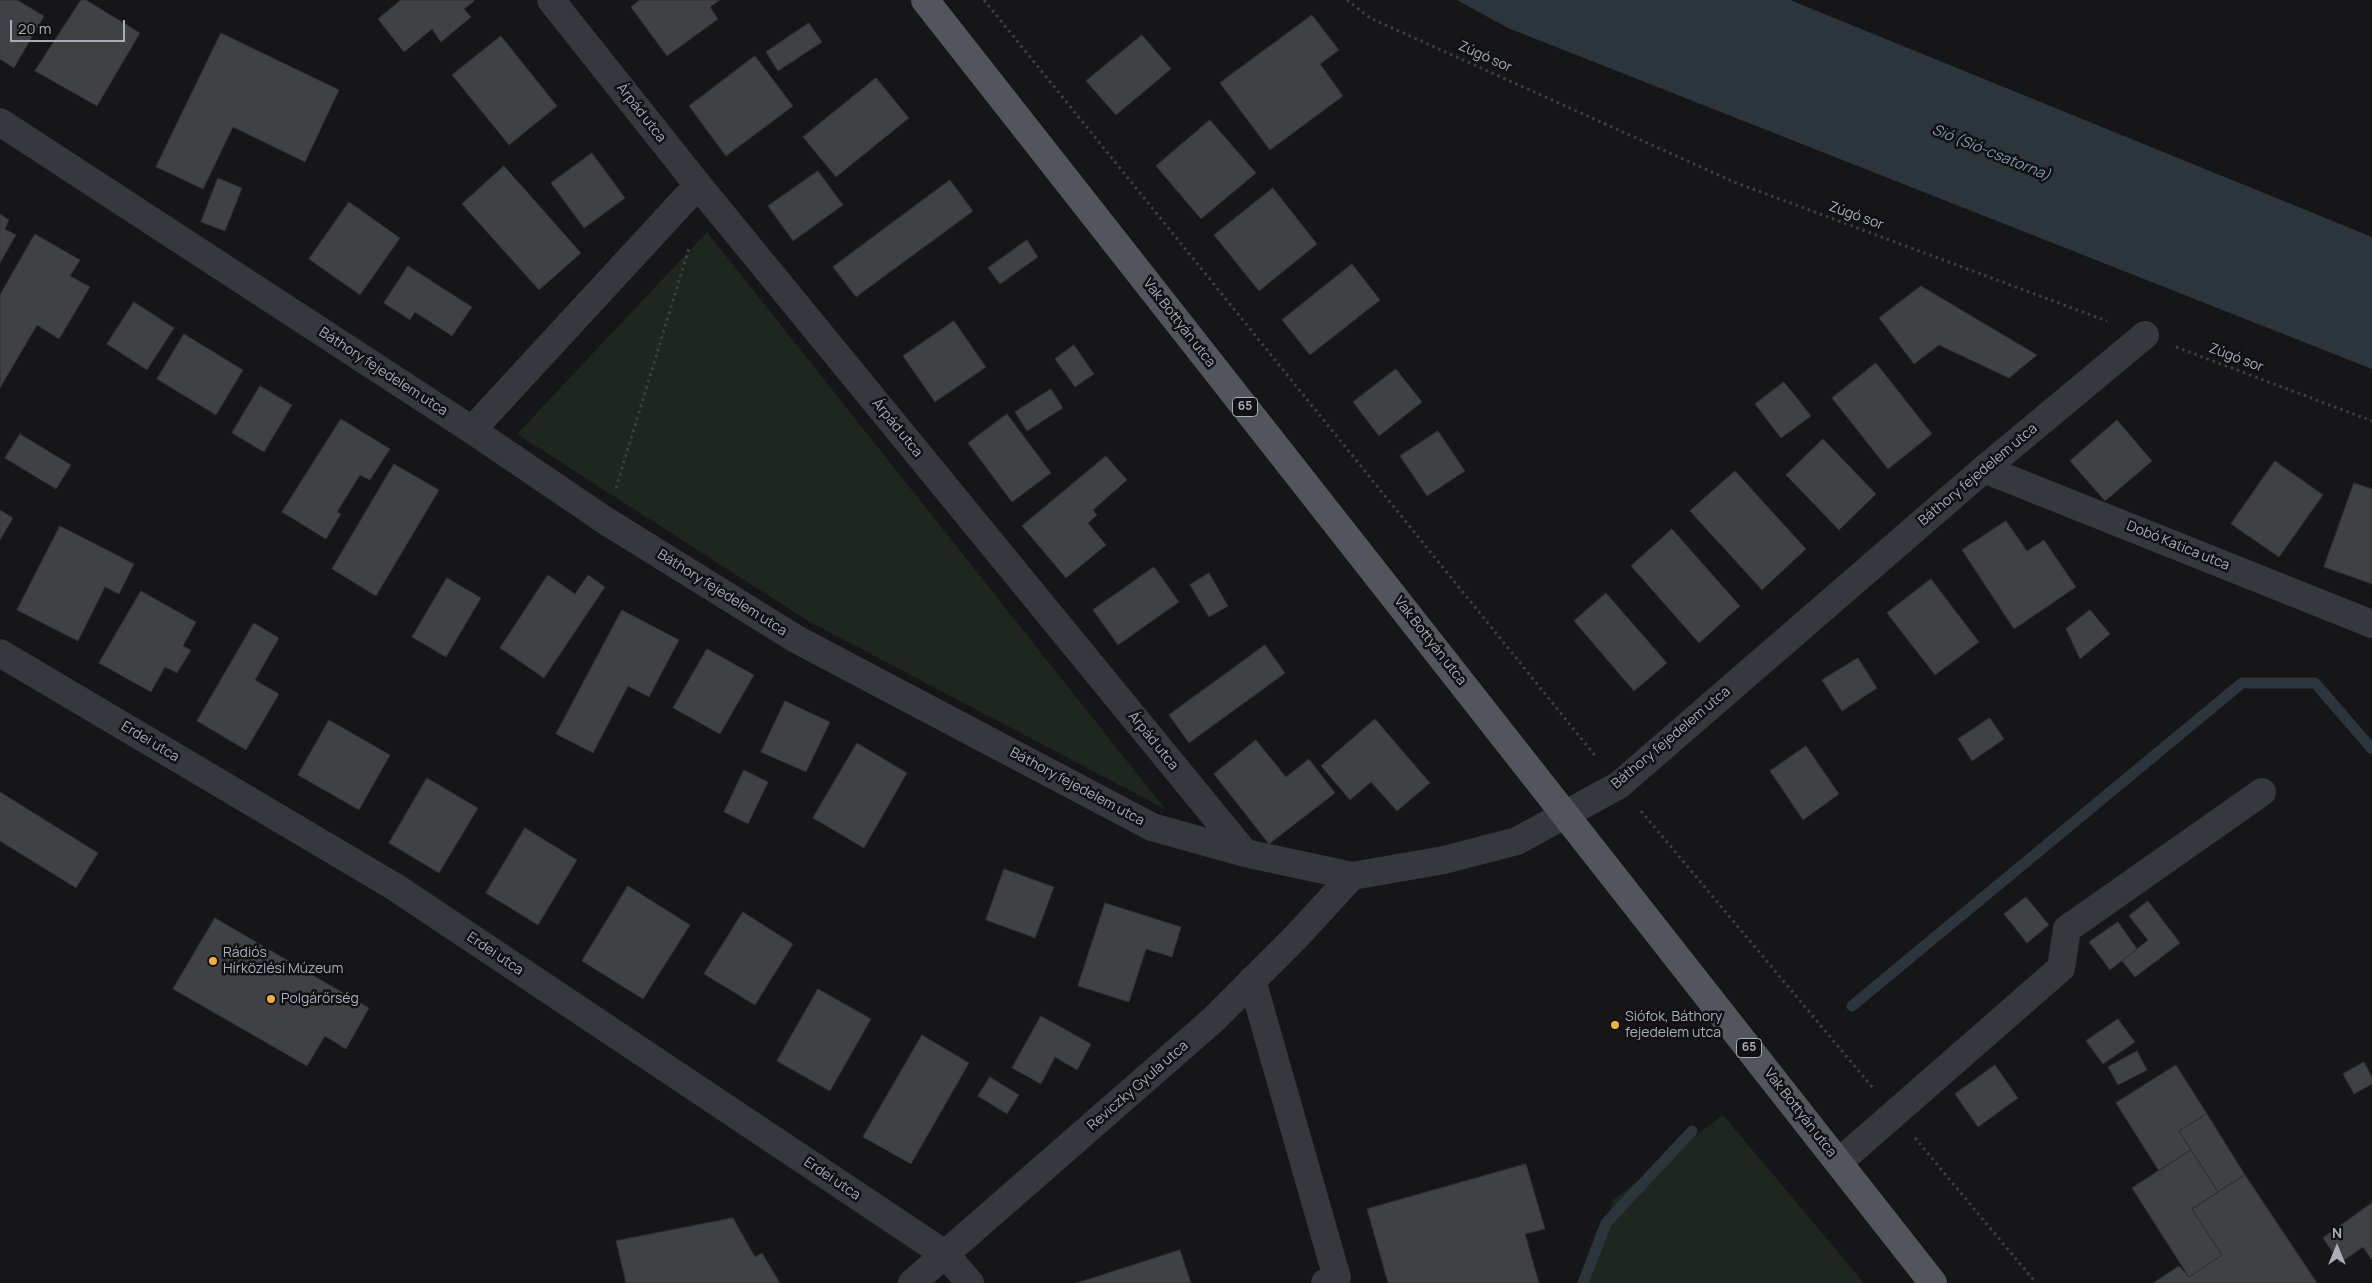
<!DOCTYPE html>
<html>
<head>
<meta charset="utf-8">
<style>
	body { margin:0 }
	#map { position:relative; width:2372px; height:1283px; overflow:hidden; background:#161618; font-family:Manrope,sans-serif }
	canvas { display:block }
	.north { position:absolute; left:2312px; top:1223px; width:50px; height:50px; -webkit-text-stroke:4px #111113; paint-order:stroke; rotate:0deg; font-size:14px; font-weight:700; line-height:20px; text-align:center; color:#a8adb8 }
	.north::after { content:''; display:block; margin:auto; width:18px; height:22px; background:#a8adb8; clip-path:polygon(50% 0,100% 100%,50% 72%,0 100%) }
	.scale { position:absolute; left:10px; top:20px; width:115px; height:22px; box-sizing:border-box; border:2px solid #a8adb8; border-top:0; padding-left:6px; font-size:15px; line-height:18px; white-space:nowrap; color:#a8adb8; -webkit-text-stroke:4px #111113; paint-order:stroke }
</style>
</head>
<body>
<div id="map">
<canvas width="2372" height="1283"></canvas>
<div class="north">N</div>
<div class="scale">20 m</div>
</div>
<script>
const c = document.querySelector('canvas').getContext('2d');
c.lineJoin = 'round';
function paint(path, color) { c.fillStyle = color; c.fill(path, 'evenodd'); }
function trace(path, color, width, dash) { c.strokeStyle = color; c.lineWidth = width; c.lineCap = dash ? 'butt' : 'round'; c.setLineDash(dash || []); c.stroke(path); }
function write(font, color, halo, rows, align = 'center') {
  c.font = font + ' Manrope,sans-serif'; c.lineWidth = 5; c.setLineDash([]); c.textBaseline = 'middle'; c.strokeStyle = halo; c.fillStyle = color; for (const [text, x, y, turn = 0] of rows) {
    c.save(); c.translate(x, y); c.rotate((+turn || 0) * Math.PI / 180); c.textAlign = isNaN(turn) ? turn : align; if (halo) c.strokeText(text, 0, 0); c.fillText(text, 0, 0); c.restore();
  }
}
paint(new Path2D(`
	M707,232l458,577 -357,-188 -291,-187z
	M1723,1115l141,168h-278l27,-83z`), '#1e261f');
paint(new Path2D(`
	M1457,0h333l582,237v132l-864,-341z`), '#2c353c');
trace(new Path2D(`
	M1852,1006l390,-323h73l57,66
	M1583,1283l23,-60 86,-92`), '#2c353c', 11);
const building = new Path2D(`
	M0,0h17l27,16 -30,52 -14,-9z
	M81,0h5l54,33 -43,73 -62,-35z
	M401,0h72l1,1 -10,8 7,8 -30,25 -9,-13 -28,23 -26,-33z
	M640,0h80l-10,7 8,12 -51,37 -36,-49z
	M1312,15l27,35 -19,14 23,32 -73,54 -50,-67z
	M809,23l13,19 -44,29 -12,-19z
	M221,33l118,57 -34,72 -72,-35 -30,62 -47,-22z
	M1142,35l29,34 -55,46 -30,-34z
	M501,36l56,70 -48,39 -57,-70z
	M755,56l38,50 -67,50 -37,-50z
	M876,78l33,40 -73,59 -33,-40z
	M1210,120l46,53 -55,46 -45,-53z
	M592,153l33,45 -41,30 -33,-45z
	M504,166l77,87 -42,37 -77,-86z
	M818,171l25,34 -50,36 -25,-35z
	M218,178l24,10 -17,43 -24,-9z
	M950,180l23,31 -117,86 -23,-30z
	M1273,188l44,56 -58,47 -45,-56z
	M349,202l51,36 -40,57 -51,-36z
	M0,214l9,6 -4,9 11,6 -16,28z
	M35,234l45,26 -10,16 20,11 -31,52 -22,-14 -37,63v-93z
	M1027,240l11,17 -38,27 -12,-16z
	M1352,264l28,36 -70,55 -28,-35z
	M408,266l64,41 -20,29 -37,-24 -5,8 -26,-17z
	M1921,286l116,69 -28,23 -70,-33 -25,19 -35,-46z
	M134,302l40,26 -27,42 -40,-26z
	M954,321l32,46 -51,35 -32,-46z
	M184,334l59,36 -27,45 -59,-36z
	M1074,345l20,29 -19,13 -20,-28z
	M1876,363l56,71 -44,35 -56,-71z
	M1396,369l26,33 -43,34 -26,-34z
	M1784,382l27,34 -30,22 -26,-34z
	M260,386l32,19 -28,47 -32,-19z
	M1051,389l12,19 -36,23 -12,-19z
	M1007,414l44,59 -39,29 -44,-59z
	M341,419l49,30 -20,31 -10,-5 -23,37 4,2 -15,25 -44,-27z
	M2117,420l35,41 -47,40 -35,-40z
	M1438,431l27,40 -38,25 -27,-40z
	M20,434l51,31 -15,24 -51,-31z
	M1823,439l53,55 -37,36 -53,-55z
	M1106,456l21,24 -34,30 4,5 -9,8 18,22 -40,33 -44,-52z
	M2275,461l48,34 -44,62 -48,-33z
	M394,464l45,26 -63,106 -44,-27z
	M1735,471l71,78 -44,41 -72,-79z
	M2354,483l18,6v95l-48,-17z
	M0,510l13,8 -13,22z
	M2006,521l21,30 17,-11 32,47 -62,42 -52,-79z
	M60,526l74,38 -15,30 -14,-7 -27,54 -61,-31z
	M1672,529l68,77 -41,37 -68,-77z
	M1154,567l25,35 -61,43 -25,-35z
	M1209,573l19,33 -19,11 -19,-32z
	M548,575l27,19 13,-19 17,12 -61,91 -44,-30z
	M447,578l34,20 -35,59 -34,-20z
	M1931,579l48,63 -44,33 -48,-62z
	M141,591l55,31 -13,24 8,4 -14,23 -12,-6 -14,25 -52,-29z
	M1606,593l61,70 -33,28 -60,-70z
	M622,610l57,30 -30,57 -21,-11 -35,67 -37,-19z
	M2090,610l20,24 -30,25 -14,-30z
	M254,623l25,15 -24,42 24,14 -33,56 -49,-29z
	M1265,645l20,28 -96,70 -20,-28z
	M707,649l47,26 -34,59 -47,-26z
	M1858,658l19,30 -35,23 -20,-31z
	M785,701l45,21 -24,50 -45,-20z
	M1990,718l14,21 -32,22 -14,-22z
	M1375,719l55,64 -33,28 -26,-29 -21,18 -29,-34z
	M329,720l61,35 -31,55 -61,-35z
	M1256,740l30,37 23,-18 26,34 -66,51 -55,-70z
	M857,743l50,30 -43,75 -51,-30z
	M1806,746l33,48 -36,26 -33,-49z
	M744,770l24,12 -20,42 -24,-12z
	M427,778l51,30 -39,65 -50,-30z
	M0,792l98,61 -22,35 -76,-47z
	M525,828l52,32 -39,65 -52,-32z
	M1004,869l50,18 -19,51 -49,-18z
	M628,886l62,39 -47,74 -61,-38z
	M2026,897l23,28 -22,18 -23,-29z
	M2148,901l32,42 -45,34 -13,-16 26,-21 -19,-24z
	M1105,903l76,24 -9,30 -26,-8 -17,53 -51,-16z
	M743,912l50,32 -38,61 -51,-31z
	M215,918l154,90 -23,41 -21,-13 -18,30 -134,-77z
	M2118,922l19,27 -27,21 -21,-28z
	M818,989l53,30 -41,72 -53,-30z
	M1041,1016l50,28 -14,26 -22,-13 -14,27 -29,-16z
	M2118,1019l17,23 -32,22 -17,-23z
	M922,1035l47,28 -58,101 -48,-27z
	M2137,1051l10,19 -29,15 -10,-18z
	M2364,1062l8,15v7l-18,10 -11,-20z
	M1995,1065l23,33 -40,29 -23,-33z
	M2176,1065l31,49 -28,17 12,19 -32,21 -43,-68z
	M990,1077l29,18 -12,19 -29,-18z
	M2207,1114l38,61 -27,17 -39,-61z
	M2191,1150l27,42 -26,17 30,46 -33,22 -57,-89z
	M1526,1164l19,65 -20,5 14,49h-151l-21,-74z
	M2245,1175l72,108h-164l26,-17 10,11 33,-22 -30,-46z
	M2372,1203v57l-9,-13 -23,16 -17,-25z
	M733,1218l22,39 7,-4 18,30h-154l-10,-42z
	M1180,1250l11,33h-114z`);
paint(building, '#404145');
trace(building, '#303034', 1);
trace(new Path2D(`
	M984,0l613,758
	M1347,0l23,18 364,164 373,139
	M2176,347l196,74
	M616,488l73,-240
	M1641,811l232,277
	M1915,1138l121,145`), '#3d3f44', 3, [2.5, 4]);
trace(new Path2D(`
	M551,0l147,185 547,668
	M0,122l472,308 134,91 190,118 356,188 93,26 107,23 92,-16 73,-19 102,-56 365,-316 161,-134
	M472,430l226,-245
	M1984,469l388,155
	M0,653l395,234 551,368 24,28
	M1252,980l85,298 -12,5
	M1839,1162l222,-194 6,-39 195,-137
	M912,1283l302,-264 82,-82 56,-61`), '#37383d', 28);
trace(new Path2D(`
	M925,0l1008,1283`), '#53555c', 28);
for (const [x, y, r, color] of [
	[213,961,5,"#f2b134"],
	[271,999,5,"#f2b134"],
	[1615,1025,5,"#f2b134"]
]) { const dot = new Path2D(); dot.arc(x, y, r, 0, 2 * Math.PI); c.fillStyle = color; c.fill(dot); trace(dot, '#111113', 2); }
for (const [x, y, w] of [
	[1245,407,25],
	[1749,1048,25]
]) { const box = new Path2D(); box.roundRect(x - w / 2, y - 9.5, w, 19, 4); c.fillStyle = '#111113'; c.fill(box); trace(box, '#a8adb8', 1); }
write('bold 12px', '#a8adb8', null, [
	["65",1245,407],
	["65",1749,1048]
]);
write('14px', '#a8adb8', '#111113', [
	["Zúgó sor",1485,57,24],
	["Árpád utca",641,113,52],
	["Zúgó sor",1856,216,20],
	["Vak Bottyán utca",1179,323,52],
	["Zúgó sor",2236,358,21],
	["Báthory fejedelem utca",383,372,33],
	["Árpád utca",897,428,51],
	["Báthory fejedelem utca",1978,475,-40],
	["Dobó Katica utca",2178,546,22],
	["Báthory fejedelem utca",722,593,32],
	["Vak Bottyán utca",1430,641,52],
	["Báthory fejedelem utca",1671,738,-40],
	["Árpád utca",1153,741,51],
	["Erdei utca",150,742,31],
	["Báthory fejedelem utca",1077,787,28],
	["Erdei utca",495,954,34],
	["Reviczky Gyula utca",1138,1086,-41],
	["Vak Bottyán utca",1800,1113,52],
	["Erdei utca",832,1179,34]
]);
write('14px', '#a8adb8', '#111113', [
	["Rádiós",223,953],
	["Hírközlési Múzeum",223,969],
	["Polgárőrség",281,999],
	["Siófok, Báthory",1625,1017],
	["fejedelem utca",1625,1033]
], 'left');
write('italic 15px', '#7f9bb3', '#111113', [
	["Sió (Sió-csatorna)",1991,153,22]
]);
</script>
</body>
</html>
